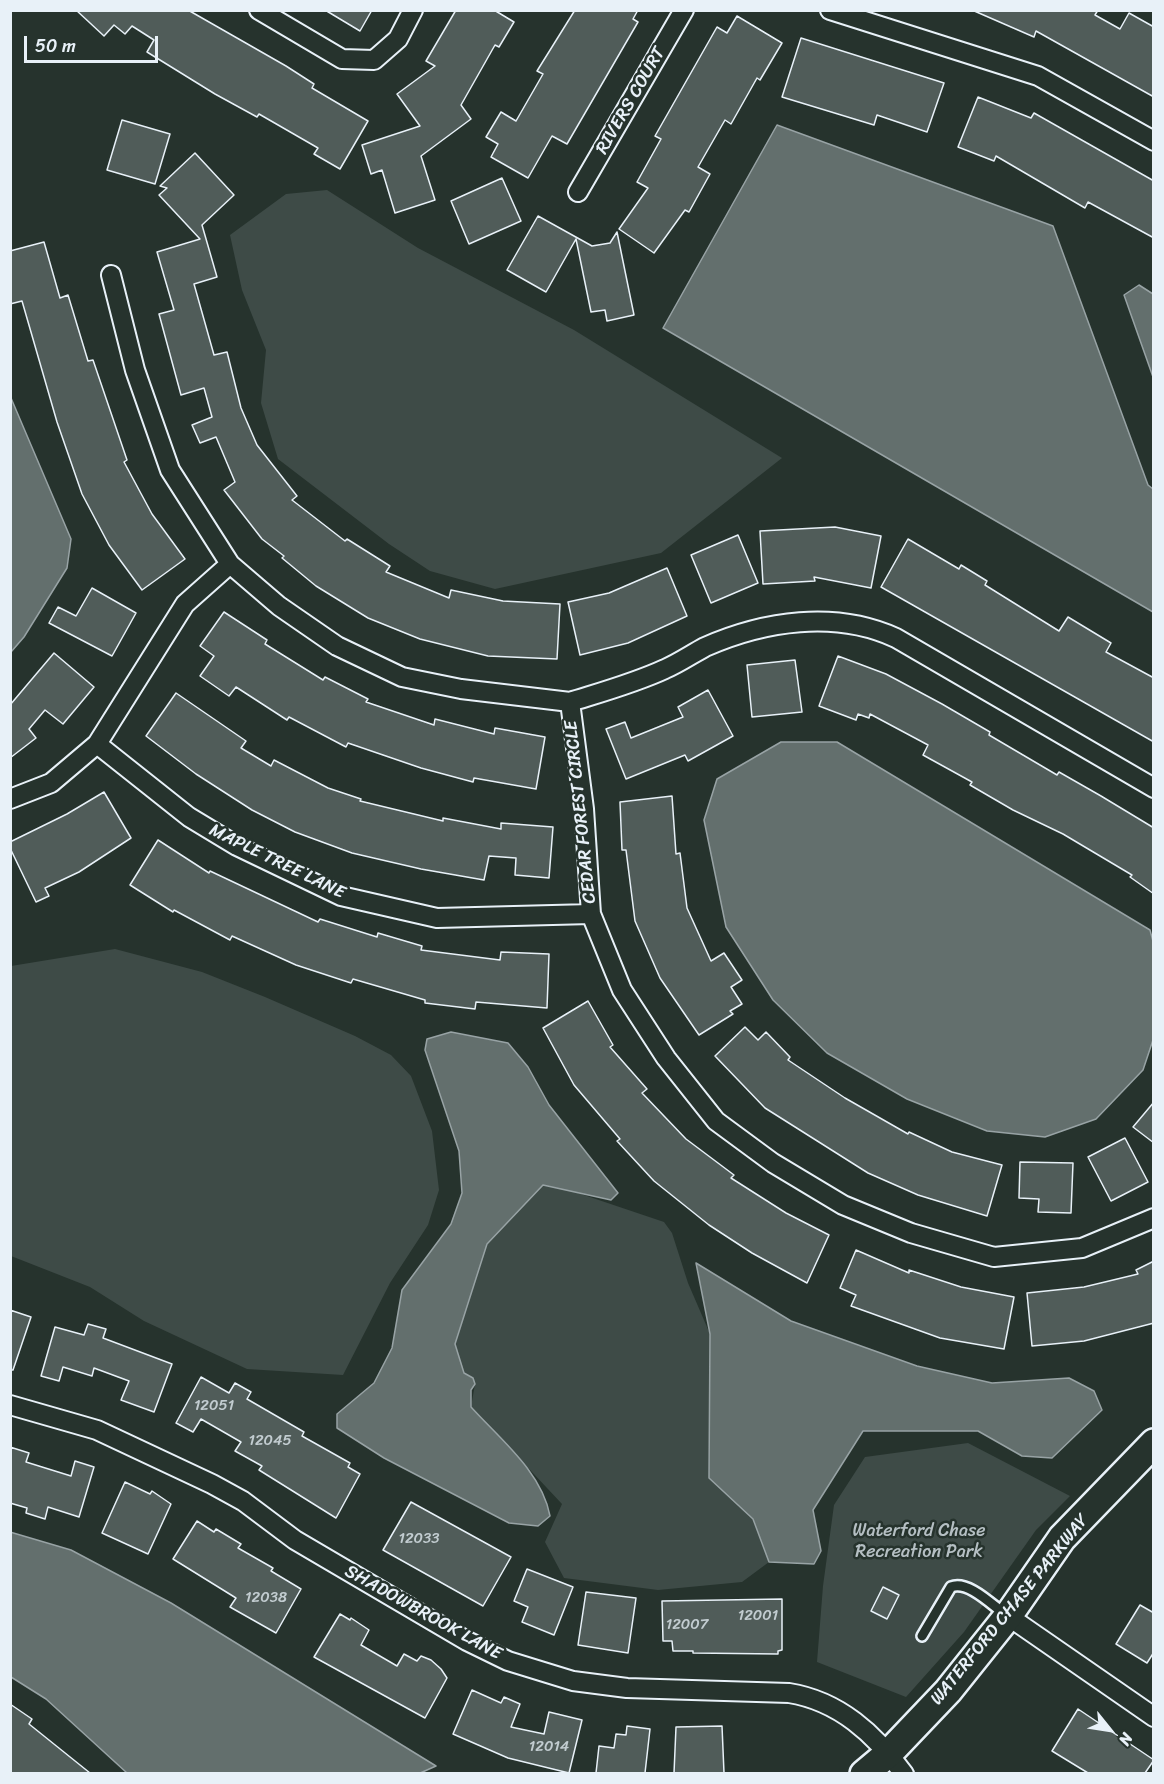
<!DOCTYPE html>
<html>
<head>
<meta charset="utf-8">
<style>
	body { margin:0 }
	#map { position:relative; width:1164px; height:1784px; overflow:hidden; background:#26332d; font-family:Sriracha,sans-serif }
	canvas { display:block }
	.frame { position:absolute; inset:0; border:12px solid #e8f1f8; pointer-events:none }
	.north { position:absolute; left:1080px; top:1700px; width:60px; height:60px; -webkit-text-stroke:4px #26332d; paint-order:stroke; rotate:120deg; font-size:16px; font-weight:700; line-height:24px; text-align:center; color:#e8f1f8 }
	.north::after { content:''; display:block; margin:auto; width:21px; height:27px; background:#e8f1f8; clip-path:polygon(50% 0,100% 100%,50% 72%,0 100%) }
	.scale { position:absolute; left:24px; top:36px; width:134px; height:27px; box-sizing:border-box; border:3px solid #e8f1f8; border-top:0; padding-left:8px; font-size:18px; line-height:21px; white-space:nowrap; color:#e8f1f8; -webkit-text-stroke:4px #26332d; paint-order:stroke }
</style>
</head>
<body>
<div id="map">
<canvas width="1164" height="1784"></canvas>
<div class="frame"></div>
<div class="north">N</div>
<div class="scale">50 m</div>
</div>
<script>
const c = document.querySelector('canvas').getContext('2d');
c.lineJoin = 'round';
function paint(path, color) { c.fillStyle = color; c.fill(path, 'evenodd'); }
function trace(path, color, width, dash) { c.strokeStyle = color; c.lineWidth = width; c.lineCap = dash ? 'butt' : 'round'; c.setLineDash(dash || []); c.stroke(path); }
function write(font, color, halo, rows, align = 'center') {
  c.font = font + ' Sriracha,sans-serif'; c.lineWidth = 5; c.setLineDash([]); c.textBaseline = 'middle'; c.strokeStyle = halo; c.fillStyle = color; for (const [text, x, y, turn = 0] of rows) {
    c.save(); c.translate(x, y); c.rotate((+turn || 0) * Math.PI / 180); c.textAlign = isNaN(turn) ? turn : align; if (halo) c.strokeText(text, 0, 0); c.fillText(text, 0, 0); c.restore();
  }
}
paint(new Path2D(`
	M327,190l91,58 156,82 208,128 -121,95 -166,36 -65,-18 -41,-27 -111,-85 -17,-56 5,-53 -24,-60 -12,-55 56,-41z
	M115,949l87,23 63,25 90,39 36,19 20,21 21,55 7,59 -11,35 -38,58 -47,92 -96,-6 -103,-48 -54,-34 -79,-31v-290z
	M543,1184l32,8 89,30 8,11 16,50 22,51 -1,144 44,41 16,43 -27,20 -84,8 -94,-12 -19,-36 17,-38 -91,-97 4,-23 -11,-10 -9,-30 32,-101z
	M968,1443l102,53 -34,34 -72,102 -58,65 -89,-35 6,-76 11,-81 31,-48z`), '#3e4b47');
const water = new Path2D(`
	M777,125l276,101 95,259 5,4v123l-490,-284z
	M1139,285l14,9v83l-29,-82z
	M11,398l60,141 -4,29 -43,69 -13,15z
	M781,742h56l313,188 4,15v92l-11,33 -47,49 -51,18 -58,-6 -80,-32 -80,-46 -54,-53 -47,-73 -22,-107 13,-41z
	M451,1032l57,11 20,24 21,38 69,88 -7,7 -68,-15 -56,59 -32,100 9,29 9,5 2,6 -4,6v17c29,32 71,65 79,109l-12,10 -29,-3 -125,-65 -47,-30v-14l37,-31 18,-35 10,-58 49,-66 11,-31 -3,-42 -34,-101 2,-11z
	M696,1263l95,58 126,45 75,17 77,-5 25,13 8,19 -50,48 -30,-2 -44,-25h-115l-50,79 8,41 -7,13 -45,-2 -16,-43 -44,-41 1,-144z
	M10,1532l61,18 100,53 265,163 -18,8 -291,-1 -81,-74 -35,-22z`);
paint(water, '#636f6d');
trace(water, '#98a3a5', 1.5);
const building = new Path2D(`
	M76,10h112l98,56 28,18 -2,4 56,33 -28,48 -26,-15 4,-6 -59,-34 -2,3 -42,-23 -68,-42 7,-12 -22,-14 -7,8 -11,-9 -10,11z
	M325,10h47l-12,21z
	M456,10h38l20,12 -15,25 -4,-2 -34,60 10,14 -50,37 14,44 -40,13 -13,-43 -11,4 -9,-29 58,-19 -23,-32 38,-28 -9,-5z
	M575,10h63l-5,9 5,3 -71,122 -15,-8 -24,42 -37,-21 7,-13 -12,-7 15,-25 15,9 27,-47 -6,-3z
	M972,10h126l-3,5 25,14 9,-16 25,14v70l-118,-66 -2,6z
	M737,16l45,27 -22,37 -3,-2 -26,46 -6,-4 -27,47 12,7 -21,38 -4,-2 -31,43 -35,-24 29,-41 -11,-6 24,-43 -6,-3 62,-109 10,6z
	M801,38l143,45 -17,49 -50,-17 -3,10 -92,-28z
	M978,97l53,21 3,-5 120,68v57l-66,-36 -3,6 -89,-52 -2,5 -36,-14z
	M122,120l48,14 -15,50 -48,-14z
	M195,153l39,42 -32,30 15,52 -23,7 20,71 13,-3 14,56 16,37 40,51 -5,4 53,41 2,-2 43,27 -4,6 63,26 2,-8 52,11 57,3 -3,55 -69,-3 -68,-17 -52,-21 -52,-32 -34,-28 2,-2 -22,-17 -38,-49 11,-8 -19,-45 -16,6 -8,-18 20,-8 -8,-29 -23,7 -22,-81 15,-4 -17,-58 43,-13 -41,-44 8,-7 -7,-2z
	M502,178l19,43 -52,23 -18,-43z
	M538,216l54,30 18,-3 7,-11 17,83 -27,6 -2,-11 -14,2 -15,-73 -30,53 -39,-22z
	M44,242l16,56 8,-3 20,66 5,-1 34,100 -3,2 28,52 33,45 -43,31 -33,-45 -27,-51 -25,-72 -35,-121 -12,3v-53z
	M835,527l46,9 -10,52 -57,-11 1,4 -52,3 -3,-53z
	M738,535l20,48 -47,20 -20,-48z
	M908,539l51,30 2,-4 26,16 -2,4 74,46 9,-14 43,26 -5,9 48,26v64l-273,-155z
	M667,568l20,48 -59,27 -48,12 -12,-53 41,-9z
	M92,588l44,25 -24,43 -63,-33 9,-16 18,9z
	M224,612l43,28 -2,4 58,36 2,-3 43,22 -2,3 68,23 1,-6 59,15 1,-6 50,9 -9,52 -62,-11 -1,4 -52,-14 -73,-25 -2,4 -57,-30 -2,3 -51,-33 -7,9 -29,-20 14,-20 -14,-10z
	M54,653l40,34 -31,37 -18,-14 -16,19 7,9 -26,20v-53z
	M838,656l48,18 56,30 48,28 -1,3 68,40 2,-3 42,24 53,32v66l-24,-17 2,-2 -69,-41 -50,-24 -43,-25 2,-3 -49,-27 5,-10 -58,-31 -1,4 -11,-4 -2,6 -37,-14z
	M795,660l7,52 -50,5 -5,-52z
	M708,690l25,46 -45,25 -3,-6 -59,24 -20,-50 19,-7 6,16 52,-21 -5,-10z
	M176,693l70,48 -5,7 30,18 3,-6 54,28 33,11 -1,2 83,20v-3l58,11v-6l52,4 -4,51 -34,-3 1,-17 -27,-2 -5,24 -63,-11 -69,-16 -57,-21 -43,-22 -56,-36 -50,-38z
	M104,792l27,46 -52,34 -34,16 4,8 -13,6 -26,-54v-6l57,-28z
	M672,796l4,58 4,-1 7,55 24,53 13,-8 18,27 -11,7 11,17 -12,7 3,3 -34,21 -39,-57 -25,-57 -9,-71h-4l-2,-48z
	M158,840l51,33 1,-2 108,51 2,-3 57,18 1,-4 44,13 -1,4 79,10 1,-8 48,2 -2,54 -71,-6 -1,7 -50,-6v-3l-72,-21 -2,4 -55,-18 -64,-29 -2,4 -56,-30 -1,2 -43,-27z
	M588,1001l25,44 -3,2 37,42 -5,4 44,46 48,36 -3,3 55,35 43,22 -22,48 -55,-30 -43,-28 -55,-44 -37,-40 3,-2 -46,-54 -31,-57z
	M745,1027l13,13 8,-8 24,25 -2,3 57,38 63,36 1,-2 43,20 50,13 -15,51 -69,-21 -50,-22 -103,-65 -50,-52z
	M1154,1102v41l-21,-16z
	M1125,1138l23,44 -37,19 -23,-44z
	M1020,1162l53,1 -2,50 -33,-1 1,-13 -20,-1z
	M856,1250l53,23v-3l52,17 53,10 -10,52 -64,-11 -89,-32 5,-11 -16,-7z
	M1154,1261v62l-70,18 -52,5 -5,-53 57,-6 54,-13 -2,-4z
	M10,1310l21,7 -18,53h-3z
	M88,1324l18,5 -3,9 69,26 -18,48 -33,-12 8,-19 -35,-13 -2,8 -29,-9 -4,14 -18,-5 14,-49 29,8z
	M201,1377l28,16 6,-10 16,9 -4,7 57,33 -2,4 48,27 -2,4 12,7 -24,44 -77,-48 3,-4 -27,-15 6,-9 -40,-23 -8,13 -17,-9z
	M10,1447l19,6 -3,9 45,14 4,-15 19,6 -15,50 -31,-10 -3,12 -19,-6 1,-5 -17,-5z
	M125,1482l25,12 2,-3 19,13 -23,50 -46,-21z
	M411,1502l100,55 -28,49 -100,-56z
	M197,1521l17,11 2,-3 25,15 -3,4 35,20 -2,3 30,18 -25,44 -46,-26 6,-9 -63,-39z
	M527,1569l46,18 -19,48 -32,-13 6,-15 -14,-6z
	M883,1587l16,8 -12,24 -16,-8z
	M586,1592l50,6 -8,55 -50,-8z
	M782,1599v51l-4,1v3l-85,-1v-2h-20l-1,-10h-9l-1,-40z
	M1140,1605l14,8v39l-7,11 -31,-19z
	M340,1614l10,6 1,-2 18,12 -8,15 36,21 7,-12 13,7 4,-5 10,4 10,9 6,9 -22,40 -111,-61z
	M472,1690l29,13 3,-6 16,7 -9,23 33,7 5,-22 33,8 -13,53 -61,-15 -55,-24z
	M10,1704l22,15 -3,5 61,49h-80z
	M1078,1709l76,51 -9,13h-57l-36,-22z
	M627,1726l23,3 -5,44h-49l3,-27 15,2 2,-14 10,1z
	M722,1726l2,47h-50l2,-46z`);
paint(building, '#505c59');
trace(building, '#e8f1f8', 1.5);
const lane = new Path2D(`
	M922,1636l29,-49c17,-7 41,18 55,28`);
const street = new Path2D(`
	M259,10l83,49 32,1 24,-21 15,-29
	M830,10l208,66 116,65
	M578,192l106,-182
	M111,275l24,95 35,100 60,94 49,42 58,40 65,31 59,12 109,13
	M97,744l92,73 48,29 104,50 96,22 154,-4
	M1154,788l-258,-150c-61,-28 -132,-17 -191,9 -13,7 -26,16 -40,22 -30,14 -63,23 -95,33l14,107 7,105 31,76 44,68 50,63 57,42 70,42 68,28 83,24 88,-9 72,-30
	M10,799l41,-16 46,-39 88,-140 45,-40
	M10,1405l87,25 115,54 31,17 52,39 172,101 41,20 65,20 54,7 162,5c50,8 86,41 115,81
	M1008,1616l146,101`);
const secondary = new Path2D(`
	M864,1774l25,-21 59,-62 60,-75 54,-78 92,-95`);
trace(lane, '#e8f1f8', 14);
trace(street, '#e8f1f8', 22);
trace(secondary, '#e8f1f8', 32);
trace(lane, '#26332d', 9);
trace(street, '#26332d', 18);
trace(secondary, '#26332d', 27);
write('15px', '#c2ccd0', null, [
	["12051",214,1406],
	["12045",270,1441],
	["12033",419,1539],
	["12038",266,1598],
	["12001",758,1616],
	["12007",687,1625],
	["12014",549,1747]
]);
write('18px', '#e8f1f8', '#26332d', [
	["RIVERS COURT",631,101,-60],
	["CEDAR FOREST CIRCLE",581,812,-96],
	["MAPLE TREE LANE",277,862,26],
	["WATERFORD CHASE PARKWAY",1010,1610,-51],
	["SHADOWBROOK LANE",423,1613,29]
]);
write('18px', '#b5bfc3', '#26332d', [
	["Waterford Chase",919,1531],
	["Recreation Park",919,1552]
]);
</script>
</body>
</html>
